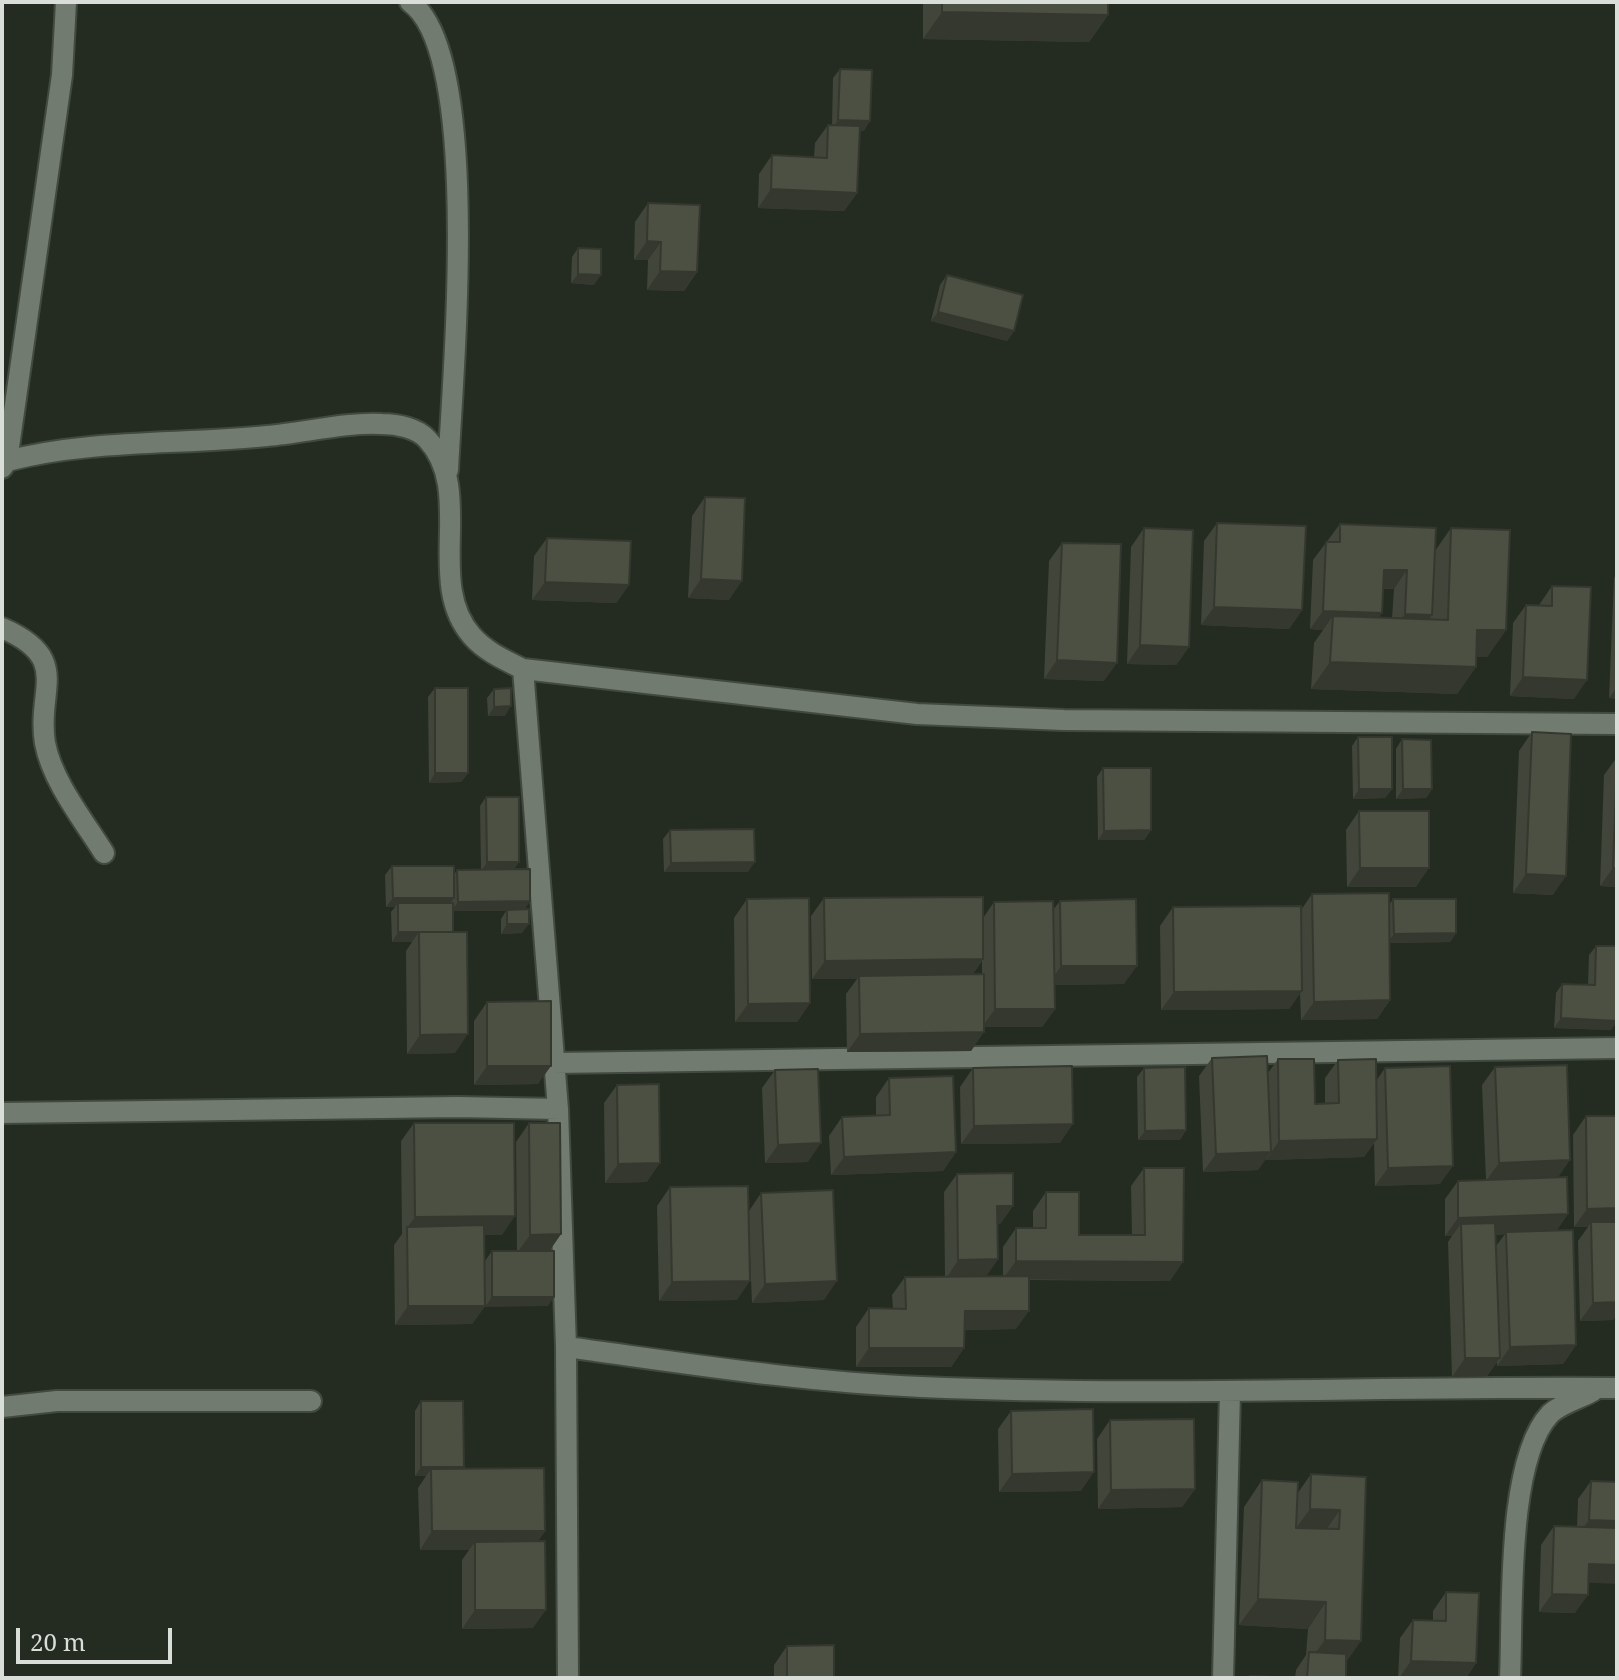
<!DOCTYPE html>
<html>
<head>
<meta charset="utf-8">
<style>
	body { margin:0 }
	#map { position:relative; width:1619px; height:1680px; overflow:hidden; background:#242c22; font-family:"Noto Serif",serif }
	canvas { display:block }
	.frame { position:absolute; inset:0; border:4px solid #d9ded8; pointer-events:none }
	.scale { position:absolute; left:16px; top:1628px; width:156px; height:36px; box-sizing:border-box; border:4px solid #d9ded8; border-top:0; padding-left:10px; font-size:24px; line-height:28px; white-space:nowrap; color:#d9ded8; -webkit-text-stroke:6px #242c22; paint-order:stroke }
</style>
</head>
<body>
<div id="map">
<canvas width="1619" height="1680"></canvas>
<div class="frame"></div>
<div class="scale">20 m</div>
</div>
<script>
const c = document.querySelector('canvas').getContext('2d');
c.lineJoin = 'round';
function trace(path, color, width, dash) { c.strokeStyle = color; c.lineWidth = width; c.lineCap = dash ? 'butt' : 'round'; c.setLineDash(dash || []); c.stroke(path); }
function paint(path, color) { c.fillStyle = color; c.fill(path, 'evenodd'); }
const street = new Path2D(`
	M410,2c73,51 42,380 38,468
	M7,461l55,-386 4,-73
	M2,468l5,-7c84,-22 173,-16 260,-25 37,-3 78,-14 115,-12 15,0 35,4 45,15 49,52 -3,143 45,197 14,16 33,24 51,33l394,45 147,6 553,4
	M2,628c71,31 34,61 43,115 7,38 39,78 59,110
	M523,669l35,440 8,238 2,331
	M554,1063l1063,-15
	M2,1113l456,-6 100,2
	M566,1347c118,16 235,35 355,40 232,10 464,-1 696,1
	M2,1407l55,-6h254
	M1223,1678l7,-286
	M1510,1678c3,-65 -4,-217 40,-264 10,-10 31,-16 43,-23`);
trace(street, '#424940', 24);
trace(street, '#717b6f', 20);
paint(new Path2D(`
	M923,2h185v13l-19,27 -166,-3z
	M840,69l24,62 -4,-1 -3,63 -13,18 -86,-3 1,-34 13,-19 42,2 1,-14 13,-18h4l1,-47z
	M648,203l49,69 -13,19 -37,-1 1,-30h-14l1,-38z
	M578,248l16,37 -23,-2 1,-26z
	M947,275l67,56 -7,10 -76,-20 9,-36z
	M705,497l24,103 -41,-2 4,-82z
	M1217,523l85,87 -13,19 -88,-4 3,-84z
	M1340,524l95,27 16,-23 55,102 -19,27h-11v10l-19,27 -146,-5 3,-46 9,-13 -13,-1 3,-69zM1383,589h11l-2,29h-13z
	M1144,528l45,119 -13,18 -49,-1 4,-117z
	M547,538l82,47 -13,18 -84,-3 2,-44z
	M1062,543l42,138 -60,-2 5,-118z
	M1617,573v126l-8,-1 5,-120z
	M1552,586l22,113 -64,-3 3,-73 13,-18h13z
	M435,688l33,85 -7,9 -32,1 -1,-86z
	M494,689l11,27h-17l-1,-18z
	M1532,732l21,163 -40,-2 6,-142z
	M1358,737l34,52 -7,9 -32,1 -1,-53z
	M1402,739l30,50 -6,9 -30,1v-50z
	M1617,757v130l-17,-1 4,-111z
	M1103,768l48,62 -7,10h-46l-1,-63z
	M486,797l28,73 11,39 -3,24 -21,1v-15l5,-8h-53l2,142 -48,1 -1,-103 6,-9h-20l-1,-30 4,-5h-9l-1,-32 7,-9 62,9 3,-5h24l-1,-64z
	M1359,811l57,76h-69l-1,-57z
	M670,830l78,42h-84l-1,-33z
	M1312,894l77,11 4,-6 63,34 -6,9 -60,1v57l-13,19 -76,1 -1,-27 -11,16 -128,1 -1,-84 13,-19 128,3z
	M824,898l159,20 11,-16 59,8 7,-9 64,83 -70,1 1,24 -13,18h-58l-13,24 -124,1 -1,-58 11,-15h-45l-1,-63zM982,961v13l-10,1z
	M747,899l63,104 -13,19h-62l-1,-104z
	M1596,946l15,84 -57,-2 2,-35 6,-9 26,1 1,-30z
	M487,1002l51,82 -64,1v-64z
	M1212,1058l56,15 10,-14 37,45 10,-1v-25l13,-18 38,21 9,-13 55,116 -65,2 -1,-43 -10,14 -98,3v-2l-8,12 -55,2 -4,-96z
	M1495,1067l63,110 10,37 -12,17 20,114 -13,19 -66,2v-4l-10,14 -35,1 -4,-135 4,-6h-7v-37l13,-18 28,-1 -4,-95zM1505,1234l-9,12v-11z
	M973,1068l87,75 -99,1 -1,-57z
	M1144,1068l42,62 -6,10h-42l-1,-63z
	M775,1070l33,92 -43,1 -3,-75z
	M889,1078l67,74 -13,19 -112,4 -2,-39 13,-19 34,-1v-19z
	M617,1085l30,97 -42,1 -1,-80z
	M1586,1116h31v198l-4,6 -33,1 -2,-80 10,-14h-14l-1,-92z
	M414,1123l88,112h-18l1,26 7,-10h25l-1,-109 13,-19 32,111 -12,17 -1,55h-63l-13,18 -77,1 -1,-80 8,-11 -1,-93z
	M1144,1168l26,113 -141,-1 -13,49 -52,1v18l-13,19h-95v-40l13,-19 24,1 -1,-14 13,-18h40l-1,-85 13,-18 56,32 -13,18h-3l1,35 -12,17h17v-29l13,-19h17v-17l13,-19 33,43h53l-1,-49z
	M670,1187l79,24 12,-18 63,107 -72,3 -3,-70 -12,67 -78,1 -2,-95z
	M421,1401l42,68 82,62 -7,10 -5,87 -71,1v-69l7,-10h-49l-2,-62 8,-12h-11v-65z
	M1011,1411l70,80 -82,1 -1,-63z
	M1110,1420l85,69 -13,18 -84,2 -1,-70z
	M1311,1474l55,3 -20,185v16h-97l1,-2 45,2 1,-8 10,-15 2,-26 -69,-4 5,-118 18,-27 35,14z
	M1591,1481l-3,102 -13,30 -36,-1 2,-67 13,-19 23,1 1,-28z
	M1446,1592l30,71 -10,15h-68l2,-40 13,-18h20v-9z
	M787,1646l47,32h-60v-13z`), '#41453a');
paint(new Path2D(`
	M942,12l166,3 -19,27 -166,-3z
	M838,120l32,1 -6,10 -32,-2z
	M771,189l86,4 -13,18 -86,-3z
	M647,241l14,1 -13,18h-14z
	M660,271l37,1 -13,19 -37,-1z
	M578,274l23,1 -7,10 -23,-2z
	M938,312l76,19 -7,10 -76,-20z
	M1384,570h23l-13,19 -23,-1z
	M701,579l41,2 -13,19 -41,-2z
	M545,582l84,3 -13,18 -84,-3z
	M1214,607l88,3 -13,19 -88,-4z
	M1323,611l59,2 -13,19 -36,-16 -10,14 -13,-1z
	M1405,614l27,1 -13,18 -27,-1z
	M1477,630h29l-19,27h-29z
	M1140,645l49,2 -13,18 -49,-1z
	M1057,660l60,3 -13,18 -60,-2z
	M1330,662l146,5 -19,27 -146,-5z
	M1523,677l64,3 -13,19 -64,-3z
	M1617,687v12l-8,-1z
	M511,706l-6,10h-17l6,-9z
	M435,773h33l-7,9 -32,1z
	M1359,789h33l-7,9 -32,1z
	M1403,789h29l-6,9 -30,1z
	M1151,830l-7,10h-46l6,-9z
	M487,862h32l-6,9 -32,1z
	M755,862l-7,10h-84l7,-9z
	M1360,868h69l-13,19h-69z
	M1613,868h4v19l-17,-1z
	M1526,874l40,2 -13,19 -40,-2z
	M393,898h61l-7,9 -49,-4 -3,4h-9z
	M530,901l-6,10h-73l7,-9z
	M507,924h22l-7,9 -21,1z
	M398,932h55h-34l-7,10h-20z
	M1456,933l-6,9 -63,1 7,-9z
	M983,959l-13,18 -111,-1 -2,3h-45l13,-18z
	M1061,966h76l-13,18 -76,1z
	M1302,991l-13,18 -128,1 13,-18z
	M1390,1000l-13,19 -76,1 13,-18z
	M810,1003l-13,19h-62l13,-18z
	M995,1009h60l-13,18h-60z
	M1561,1018l56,3v1l-6,8 -57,-2z
	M984,1032l-13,19 -124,1 13,-18z
	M468,1034l-13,19 -48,1 13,-19z
	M487,1066h64l-13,18 -64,1z
	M1073,1124l-13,19 -99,1 13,-18z
	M1186,1130l-6,10h-42l7,-9z
	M1377,1139l-13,18 -98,3 13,-19z
	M821,1143l-13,19 -43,1 13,-18z
	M956,1152l-13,19 -112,4 13,-18z
	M1271,1152l-13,18 -55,2 13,-18z
	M1570,1160l-13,19 -71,2 13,-18z
	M660,1163l-13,19 -42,1 13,-19z
	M1453,1166l-13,18 -65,2 13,-18z
	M997,1206h16l-13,18h-16z
	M1617,1208v18l-26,-4 -3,5h-14l13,-18z
	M1568,1214l-13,19 -94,3v-12l-9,12h-7l13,-18z
	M515,1216l-13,19h-95v-7l8,-11z
	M561,1234l-13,19h-31l13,-18z
	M998,1259l-13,19 -39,1 12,-19z
	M1016,1261l167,1 -13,19 -167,-2z
	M750,1281l-13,19 -78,1 13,-19z
	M837,1281l-13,19 -72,3 13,-19z
	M492,1297h62l-6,9 -63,1z
	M1617,1302v12l-4,6 -33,1 13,-18z
	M408,1306h77l-13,18 -77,1z
	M965,1311h64l-13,18 -64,1z
	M1576,1345l-13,19 -66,2 13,-19z
	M869,1348h95l-13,19h-95z
	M1465,1358h35l-13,18 -35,1z
	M421,1467h43l-6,10 -27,-8 -5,7h-11z
	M1094,1472l-13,19 -82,1 13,-18z
	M1195,1489l-13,18 -84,2 13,-19z
	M1310,1509l30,1 -19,27 -30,-2z
	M1589,1520l28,1v19l-41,-2z
	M432,1531h113l-13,19 -57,-8 -6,8h-49z
	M1589,1564l28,1v19l-41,-2z
	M1552,1594l36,1 -13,18 -36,-1z
	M1258,1599l68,3 -18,27 -69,-4z
	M475,1610h71l-13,18 -71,1z
	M1325,1640l36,1 -19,27 -34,-5z
	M1411,1661l65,2 -10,15h-67z`), '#35382f');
const building = new Path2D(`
	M942,2h166v13l-166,-3z
	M840,69l32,1 -2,51 -32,-1z
	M828,125l32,1 -3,67 -86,-4 1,-34 55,3z
	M648,203l52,2 -3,67 -37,-1 1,-29 -14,-1z
	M578,248l23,1v26l-23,-1z
	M947,275l76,20 -9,36 -76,-19z
	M705,497l40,1 -3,83 -41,-2z
	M1217,523l89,3 -4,84 -88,-3z
	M1340,524l96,4 -4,87 -27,-1 2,-44h-23l-2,43 -59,-2 3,-69h14z
	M1144,528l49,2 -4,117 -49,-2z
	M1451,528l59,2 -4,100h-29l-1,37 -146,-5 3,-46 115,4z
	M547,538l84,3 -2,44 -84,-3z
	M1062,543l59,1 -4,119 -60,-3z
	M1552,586l39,1 -4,93 -64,-3 3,-72 26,1z
	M435,688h33v85h-33z
	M511,688v18l-17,1v-18z
	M1532,732l39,2 -5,142 -40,-2z
	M1358,737h34v52h-33z
	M1402,739l29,1 1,49h-29z
	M1617,762v106h-4z
	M1103,768h48v62l-47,1z
	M486,797h33v65h-32z
	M1359,811h70v57h-69z
	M754,829l1,33 -84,1 -1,-33z
	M392,866h62v32h-61z
	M530,869v32l-72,1 -1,-32z
	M1389,893l1,107 -76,2 -2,-108z
	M983,897v62l-158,2 -1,-63z
	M809,898l1,105 -62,1 -1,-105z
	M1136,899l1,67h-76l-1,-65z
	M1393,899h63v34l-62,1z
	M1053,901l2,108h-60l-1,-107z
	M398,903h55v29h-55z
	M1301,906l1,85 -128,1 -1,-85z
	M529,909v15h-22v-14z
	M419,932h48l1,102 -48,1z
	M1596,946h21v75l-56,-3 1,-34 33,1z
	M984,974v58l-124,2 -1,-58z
	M551,1001v65h-64v-64z
	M1267,1056l4,96 -55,2 -4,-96z
	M1278,1059h36l1,45 24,-1 -1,-43 38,-1 1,80 -98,2z
	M1567,1065l3,95 -71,3 -4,-96z
	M1072,1066l1,58 -99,2 -1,-58z
	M1450,1066l3,100 -65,2 -3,-100z
	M1185,1067l1,63 -41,1 -1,-63z
	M818,1069l3,74 -43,2 -3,-75z
	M953,1076l3,76 -112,5 -2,-40 48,-2 -1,-37z
	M659,1084l1,79 -42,1 -1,-79z
	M1586,1116h31v92l-30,1z
	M414,1123h100l1,93 -100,1z
	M529,1123h31l1,111 -31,1z
	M1144,1168h40l-1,94 -167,-1v-33h30v-36h33v43h66z
	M1013,1173v33h-16l1,53 -40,1 -1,-86z
	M1567,1177l1,37 -110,4v-37z
	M748,1186l2,95 -78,1 -2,-95z
	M833,1190l4,91 -72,3 -4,-91z
	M1591,1222h26v80l-24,1z
	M1495,1223l5,135h-35l-4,-134z
	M484,1225l1,81h-77l-1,-79z
	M1573,1230l3,115 -66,2 -4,-115z
	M492,1251h62v46h-62z
	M1029,1276v35h-64l-1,37h-95v-40l37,1 -1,-32z
	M421,1401h42l1,66h-43z
	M1093,1409l1,63 -82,2 -1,-63z
	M1194,1419l1,70 -84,1 -1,-70z
	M544,1468l1,63h-113l-1,-62z
	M1311,1474l55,3 -5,164 -36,-1 1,-38 -68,-3 4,-119 36,2 -2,46 43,1 1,-19 -30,-1z
	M1591,1481l26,1v39l-28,-1z
	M1554,1526l63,2v37l-28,-1 -1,31 -36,-1z
	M545,1541l1,69h-71v-68z
	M1446,1592l33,1 -3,70 -65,-2 2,-41 33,1z
	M834,1645v33h-47v-32z
	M1309,1652l37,2v24h-39z
	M1250,1676l46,2h-46z`);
paint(building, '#4c5043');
trace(building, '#35382f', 2);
</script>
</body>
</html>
